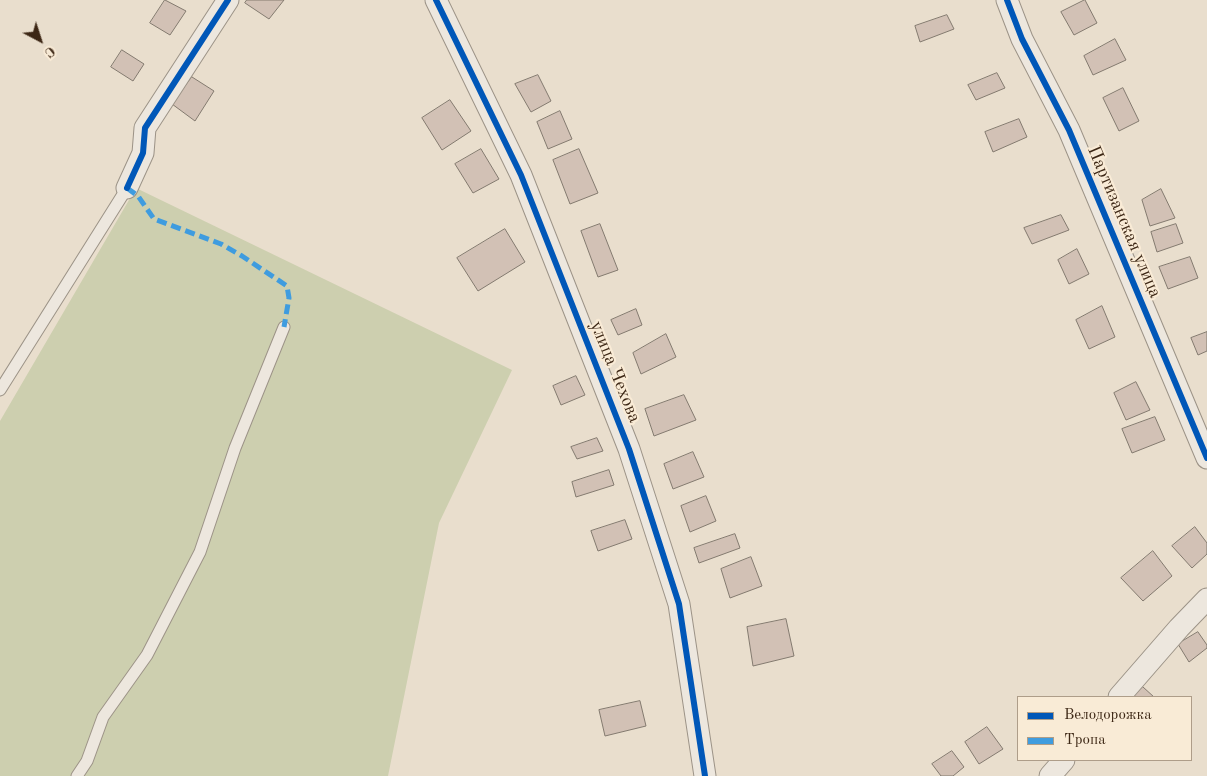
<!DOCTYPE html>
<html>
<head>
<meta charset="utf-8">
<style>
	body { margin:0 }
	#map { position:relative; width:1207px; height:776px; overflow:hidden; background:#e9decd; font-family:"Old Standard TT",serif }
	canvas { display:block }
	.legend { position:absolute; left:1017px; top:696px; width:175px; height:65px; box-sizing:border-box; background:#f9ebd6; border:1px solid #ae9d89; margin:0; padding:6px 9px; list-style:none; font-size:15px; color:#3d2715 }
	.legend li { display:flex; align-items:center; gap:10px; height:25px }
	.legend b { width:25px; border:1px solid #ae9d89 }
	.north { position:absolute; left:15px; top:15px; width:50px; height:50px; -webkit-text-stroke:4px #f9ebd6; paint-order:stroke; rotate:140deg; font-size:14px; font-weight:700; line-height:20px; text-align:center; color:#3d2715 }
	.north::after { content:''; display:block; margin:auto; width:18px; height:22px; background:#3d2715; clip-path:polygon(50% 0,100% 100%,50% 72%,0 100%) }
</style>
</head>
<body>
<div id="map">
<canvas width="1207" height="776"></canvas>
<ul class="legend">
<li><b style="height:6px;background:#0057b8"></b>Велодорожка</li>
<li><b style="height:6px;background:#3f9cdf"></b>Тропа</li>
</ul>
<div class="north">С</div>
</div>
<script>
const c = document.querySelector('canvas').getContext('2d');
c.lineJoin = 'round';
function paint(path, color) { c.fillStyle = color; c.fill(path, 'evenodd'); }
function trace(path, color, width, dash) { c.strokeStyle = color; c.lineWidth = width; c.lineCap = dash ? 'butt' : 'round'; c.setLineDash(dash || []); c.stroke(path); }
function write(font, color, halo, rows, align = 'center') {
  c.font = font + ' "Old Standard TT",serif'; c.lineWidth = 4.5; c.setLineDash([]); c.textBaseline = 'middle'; c.strokeStyle = halo; c.fillStyle = color; for (const [text, x, y, turn = 0] of rows) {
    c.save(); c.translate(x, y); c.rotate((+turn || 0) * Math.PI / 180); c.textAlign = isNaN(turn) ? turn : align; if (halo) c.strokeText(text, 0, 0); c.fillText(text, 0, 0); c.restore();
  }
}
paint(new Path2D(`
	M136,188l376,182 -73,153 -51,253h-388v-355z`), '#cdcfaf');
const building = new Path2D(`
	M165,0l21,11 -16,24 -20,-12z
	M247,0h37l-15,19 -24,-16z
	M1085,0l12,23 -23,12 -13,-23z
	M947,15l7,14 -34,13 -5,-16z
	M1115,39l11,21 -33,15 -9,-19z
	M122,50l22,14 -11,17 -22,-14z
	M997,73l8,15 -29,12 -8,-15z
	M538,75l13,26 -20,11 -16,-28z
	M192,77l22,14 -19,30 -23,-17z
	M1123,88l16,33 -20,10 -16,-33z
	M450,100l21,31 -29,19 -20,-32z
	M560,111l12,28 -24,10 -11,-27z
	M1019,119l8,18 -34,15 -8,-20z
	M481,149l18,30 -26,14 -18,-29z
	M579,149l19,44 -28,11 -17,-44z
	M1161,189l14,29 -25,8 -8,-26z
	M1061,215l8,15 -37,14 -8,-16z
	M600,224l18,46 -20,7 -17,-46z
	M1176,224l7,19 -26,9 -6,-20z
	M505,229l20,33 -47,29 -21,-33z
	M1077,249l12,25 -20,10 -11,-24z
	M1190,257l8,21 -30,11 -9,-22z
	M1102,306l13,31 -26,12 -13,-29z
	M636,309l6,16 -24,10 -7,-15z
	M1207,332v19l-9,4 -7,-17z
	M666,334l10,23 -35,17 -8,-21z
	M576,376l9,19 -24,10 -8,-19z
	M1136,382l14,28 -24,10 -12,-27z
	M684,395l12,25 -42,16 -9,-27z
	M1155,417l10,23 -33,13 -10,-24z
	M597,438l6,13 -26,8 -6,-12z
	M693,452l11,25 -31,12 -9,-25z
	M609,470l5,15 -38,12 -4,-15z
	M706,496l10,25 -26,11 -9,-26z
	M625,520l7,19 -34,12 -7,-20z
	M1195,527l12,16v11l-15,14 -20,-22z
	M735,534l5,14 -41,15 -5,-15z
	M1153,551l19,25 -29,25 -22,-23z
	M751,557l11,29 -32,12 -9,-29z
	M786,619l8,37 -41,10 -6,-39z
	M1198,632l9,13v3l-18,14 -11,-18z
	M1143,687l11,10h-23z
	M640,701l6,25 -41,10 -6,-26z
	M987,727l16,22 -24,15 -14,-22z
	M952,751l12,16 -11,9h-12l-9,-12z`);
paint(building, '#d2c1b5');
trace(building, '#837a6f', 1);
const service = new Path2D(`
	M0,390l127,-202
	M77,776l10,-15 16,-44 44,-62 53,-103 35,-104 49,-121`);
const minor = new Path2D(`
	M436,0l85,175 108,274 50,155 26,172
	M1007,0l15,39 47,91 138,328
	M127,188l16,-35 2,-25 83,-128
	M1119,697l60,-69 28,-29
	M1050,776l14,-16`);
trace(service, '#9c9387', 13);
trace(minor, '#9c9387', 23);
trace(service, '#ede7de', 11);
trace(minor, '#ede7de', 21);
trace(new Path2D(`
	M127,188l11,8 16,23 67,25 21,12 45,30 2,12 -5,29`), '#3f9cdf', 5, [10, 5]);
trace(new Path2D(`
	M436,0l85,175 108,274 50,155 26,172
	M1007,0l15,39 47,91 138,328
	M127,188l16,-35 2,-25 83,-128`), '#0057b8', 6);
write('18px', '#3d2715', '#f9ebd6', [
	["Партизанская улица",1124,222,67],
	["улица Чехова",615,372,68]
]);
</script>
</body>
</html>
